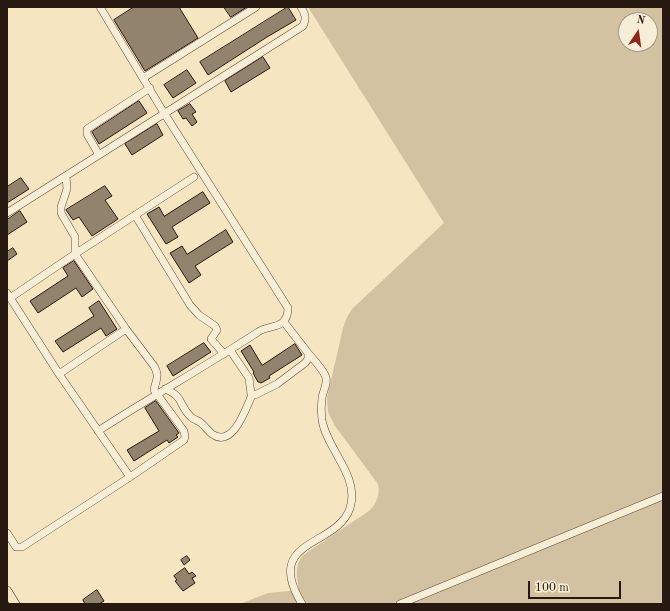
<!DOCTYPE html>
<html>
<head>
<meta charset="utf-8">
<style>
	body { margin:0 }
	#map { position:relative; width:670px; height:611px; overflow:hidden; background:#f5e5c0; font-family:"Old Standard TT",serif }
	canvas { display:block }
	.frame { position:absolute; inset:0; border:8px solid #271811; pointer-events:none }
	.north { position:absolute; left:618px; top:12px; width:40px; height:40px; box-sizing:border-box; background:#f8eed6; border:1px solid #a49887; border-radius:50%; rotate:13deg; font-size:11px; font-weight:700; line-height:16px; text-align:center; color:#271811 }
	.north::after { content:''; display:block; margin:auto; width:14px; height:18px; background:#8f2418; clip-path:polygon(50% 0,100% 100%,50% 72%,0 100%) }
	.scale { position:absolute; left:528px; top:581px; width:93px; height:18px; box-sizing:border-box; border:2px solid #271811; border-top:0; padding-left:5px; font-size:12px; line-height:14px; white-space:nowrap; color:#271811; -webkit-text-stroke:3px #f8eed6; paint-order:stroke }
</style>
</head>
<body>
<div id="map">
<canvas width="670" height="611"></canvas>
<div class="frame"></div>
<div class="north">N</div>
<div class="scale">100 m</div>
</div>
<script>
const c = document.querySelector('canvas').getContext('2d');
c.lineJoin = 'round';
function paint(path, color) { c.fillStyle = color; c.fill(path, 'evenodd'); }
function trace(path, color, width, dash) { c.strokeStyle = color; c.lineWidth = width; c.lineCap = dash ? 'butt' : 'round'; c.setLineDash(dash || []); c.stroke(path); }
paint(new Path2D(`
	M308,7h355v597h-423l28,-11 31,-3c-2,-13 -5,-24 4,-35l66,-44c8,-8 11,-16 9,-27l-43,-58 -7,-14 -1,-14 16,-70 4,-11 6,-9 91,-85zM626,20h24v24h-24z`), '#d2c2a2');
const building = new Path2D(`
	M134,7h45l19,31 -53,33 -31,-51z
	M224,7h23l-16,10z
	M288,7l8,13 -29,17 -59,38 -8,-13z
	M263,57l7,11 -39,24 -6,-11z
	M187,70l9,13 -23,15 -9,-13z
	M139,101l8,12 -48,31 -7,-12z
	M190,104l6,8 -4,2 5,8 -5,4 -6,-8 -3,1 -5,-8z
	M157,124l6,11 -31,20 -7,-11z
	M21,178l8,11 -22,14v-16z
	M105,186l7,10 -7,4 13,19 -26,17 -13,-19 -6,3 -7,-10z
	M203,192l7,11 -38,24 6,10 -12,7 -19,-30 12,-7 5,9z
	M20,211l7,11 -20,13v-15z
	M226,230l7,12 -38,24 6,9 -12,8 -19,-30 12,-7 5,8z
	M13,248l4,6 -10,7v-9z
	M74,261l19,28 -11,8 -6,-9 -38,25 -8,-12 38,-25 -5,-8z
	M99,301l18,28 -11,7 -5,-8 -38,24 -8,-11 39,-25 -5,-8z
	M204,343l7,9 -38,24 -6,-10z
	M295,344l7,11 -33,21 1,2 -9,5 -2,-1h-1l-5,-9 1,-1 -13,-21 9,-6 12,20z
	M156,401l23,32 -3,2 2,2 -9,6 -2,-3 -33,21 -7,-11 32,-19 -14,-23z
	M187,556l3,4 -6,5 -3,-5z
	M185,568l4,6 3,-2 4,4 -4,2 3,5 -12,8 -8,-10 2,-1 -3,-4z
	M97,590l7,11 -5,3h-14l-2,-4z`);
paint(building, '#92836c');
trace(building, '#271811', 1);
const minor = new Path2D(`
	M143,78l113,-71
	M99,155l-12,-21v-5l63,-41
	M7,213l296,-187c4,-8 2,-12 -2,-19
	M135,215l55,90 9,10 16,11 2,4 -6,9 13,15
	M7,293l52,81 71,103 54,-37 1,-3 -1,-6 -30,-41c2,-11 6,-13 0,-24l-28,-37 -51,-75v-17l-14,-24v-6l6,-18 -1,-13
	M10,298l65,-44 119,-77
	M230,350l19,28 2,16 4,1 22,-11 28,-21 3,-4v-6l-24,-31
	M59,374l67,-45
	M165,389c20,8 13,16 26,28 3,3 7,3 10,6 4,3 7,8 11,11 21,15 34,-26 40,-39
	M98,431c53,-34 108,-65 160,-99 8,-6 19,-4 25,-10 4,-4 5,-9 5,-14l-124,-195 -64,-106
	M7,533l9,14h6l108,-70
	M302,604c-40,-66 35,-56 48,-96 10,-32 -23,-58 -28,-88 -1,-7 -1,-15 0,-22 1,-8 7,-16 3,-23 -4,-8 -11,-15 -17,-22
	M400,604l263,-108`);
const major = new Path2D(`
	M7,591l8,13`);
trace(minor, '#5a4b3d', 8);
trace(major, '#271811', 10);
trace(minor, '#f8eed6', 7);
trace(major, '#f5e5c0', 9);
</script>
</body>
</html>
